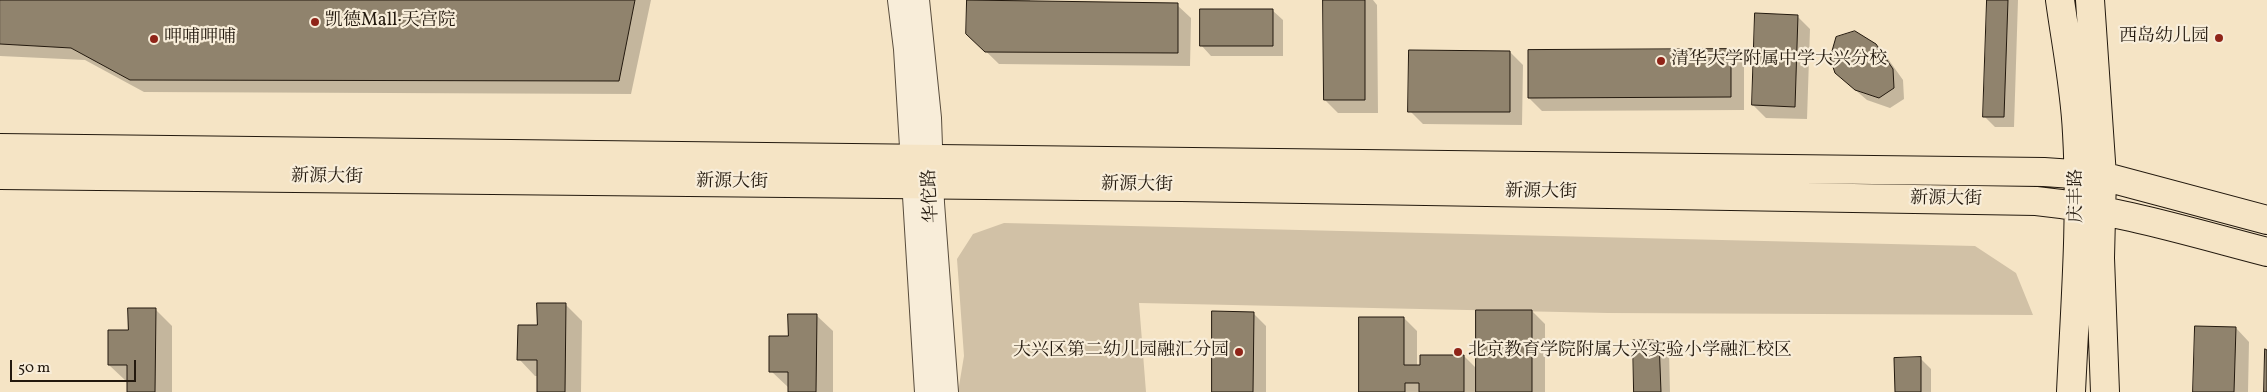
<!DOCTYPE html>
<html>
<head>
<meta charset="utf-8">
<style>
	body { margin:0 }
	#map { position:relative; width:2267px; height:392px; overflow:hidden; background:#f5e4c5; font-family:Vollkorn,serif }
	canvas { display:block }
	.scale { position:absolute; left:10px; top:360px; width:126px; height:22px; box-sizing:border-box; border:2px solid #23190e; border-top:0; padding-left:6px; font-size:15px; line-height:18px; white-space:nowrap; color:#23190e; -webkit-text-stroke:4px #f8edd9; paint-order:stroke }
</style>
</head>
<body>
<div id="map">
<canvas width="2267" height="392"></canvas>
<div class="scale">50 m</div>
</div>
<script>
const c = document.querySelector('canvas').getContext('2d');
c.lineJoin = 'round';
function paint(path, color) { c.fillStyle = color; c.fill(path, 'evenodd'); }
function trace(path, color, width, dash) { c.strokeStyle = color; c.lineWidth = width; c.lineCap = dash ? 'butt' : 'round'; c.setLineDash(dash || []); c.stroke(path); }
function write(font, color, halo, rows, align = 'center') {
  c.font = font + ' Vollkorn,"Noto Serif SC",serif'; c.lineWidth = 4.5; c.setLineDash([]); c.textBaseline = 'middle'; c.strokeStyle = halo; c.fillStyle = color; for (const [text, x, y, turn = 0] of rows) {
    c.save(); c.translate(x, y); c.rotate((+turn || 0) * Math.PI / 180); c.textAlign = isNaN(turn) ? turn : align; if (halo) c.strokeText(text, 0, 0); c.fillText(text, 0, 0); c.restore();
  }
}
paint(new Path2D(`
	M1004,223l971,23 41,27 17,42 -425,-2 -469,-10 7,89h-188l6,-36 -7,-97 16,-25z`), '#d1c1a6');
paint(new Path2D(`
	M0,0h651l-20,94 -487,-2 -59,-32 -85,-4z
	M968,0h62v4l147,1 14,13 -1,48 -191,-2 -31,-30z
	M1324,0h49l4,5 1,108h-40l-13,-13z
	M1988,0h30l-4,127h-19l-11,-11z
	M1272,10l11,10v36h-72l-10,-11z
	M1797,16l13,13 -3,90 -41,-1 -13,-13z
	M1875,45l11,11 17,24 1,19 -14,9 -23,-8 -20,-17z
	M1730,51l14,13v46l-202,1 -13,-13z
	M1510,52l13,13 -1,60 -99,-1 -13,-13z
	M565,304l17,17 -1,71h-43v-16h-3l-16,-17 19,-33z
	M156,310l16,16v66h-44v-11h-2l-17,-16 20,-34z
	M1532,311l13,13v68h-185l44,-74 13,13v36l47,-11 13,13z
	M1253,313l13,13v66h-53z
	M816,315l17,16v61h-44v-4l-18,-17 19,-34z
	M2236,328l13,14 -1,50h-54z
	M1659,341l10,10 1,41h-34z
	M1920,358l11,11v23h-35z`), '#0003');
const building = new Path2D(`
	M0,0h635l-16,81 -489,-1 -59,-32 -71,-4z
	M967,0l211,3v50l-193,-1 -19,-18z
	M1323,0h42v100h-41z
	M1987,0h21l-4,117h-21z
	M1200,9h73v37h-73z
	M1755,13l43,2 -3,92 -43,-2z
	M1855,31l21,13 17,25 1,19 -15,10 -24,-8 -20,-17 -5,-15 6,-21z
	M1731,49v48l-203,1v-48z
	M1409,50l101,1v61h-102z
	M537,303h29l-1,89h-28v-32h-20l1,-35h19z
	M128,308h28l-1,84h-28v-27h-19v-35h20z
	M1476,310h56v82h-56z
	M1212,311l42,1 -1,80h-41z
	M788,314h29l-1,78h-28v-20h-19v-36h19z
	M1359,317h45v48h16v-10h44v37h-45v-9h-14v9h-46z
	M2195,326l41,1 -2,65h-41z
	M1633,340h26l2,52h-27z
	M2265,349l2,1v42h-3z
	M1921,357v35h-26l-1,-34z`);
paint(building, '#90836d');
trace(building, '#23190e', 1);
const minor = new Path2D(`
	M900,0l6,49 21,343
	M917,0l12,118 3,85 14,189`);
const major = new Path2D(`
	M2060,0c6,44 15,88 17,133 5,86 -2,173 -6,259
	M2090,0l12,176 -2,82 5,134
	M0,148l2044,24 58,4 165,44
	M0,175l1181,12 855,14c79,8 154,31 231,51`);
trace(minor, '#584c3c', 26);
trace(major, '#23190e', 30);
trace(minor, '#f8edd9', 24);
trace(major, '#f5e4c5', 28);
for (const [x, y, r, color] of [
	[315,22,5,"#8f2418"],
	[2219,38,5,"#8f2418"],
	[154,39,5,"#8f2418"],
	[1661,61,5,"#8f2418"],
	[1239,352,5,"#8f2418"],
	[1458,352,5,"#8f2418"]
]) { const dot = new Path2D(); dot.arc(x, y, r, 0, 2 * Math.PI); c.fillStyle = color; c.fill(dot); trace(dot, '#f8edd9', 2); }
write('18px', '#23190e', '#f8edd9', [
	["凯德Mall·天宫院",325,22],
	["西岛幼儿园",2209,38,"right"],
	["呷哺呷哺",164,39],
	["清华大学附属中学大兴分校",1671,61],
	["大兴区第二幼儿园融汇分园",1229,352,"right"],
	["北京教育学院附属大兴实验小学融汇校区",1468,352]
], 'left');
write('18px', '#23190e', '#f8edd9', [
	["新源大街",327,178,1],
	["新源大街",732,183,1],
	["新源大街",1137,186,1],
	["新源大街",1541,193,1],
	["华佗路",932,196,-93],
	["庆丰路",2078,196,-90],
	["新源大街",1946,200,1]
]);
</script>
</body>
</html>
